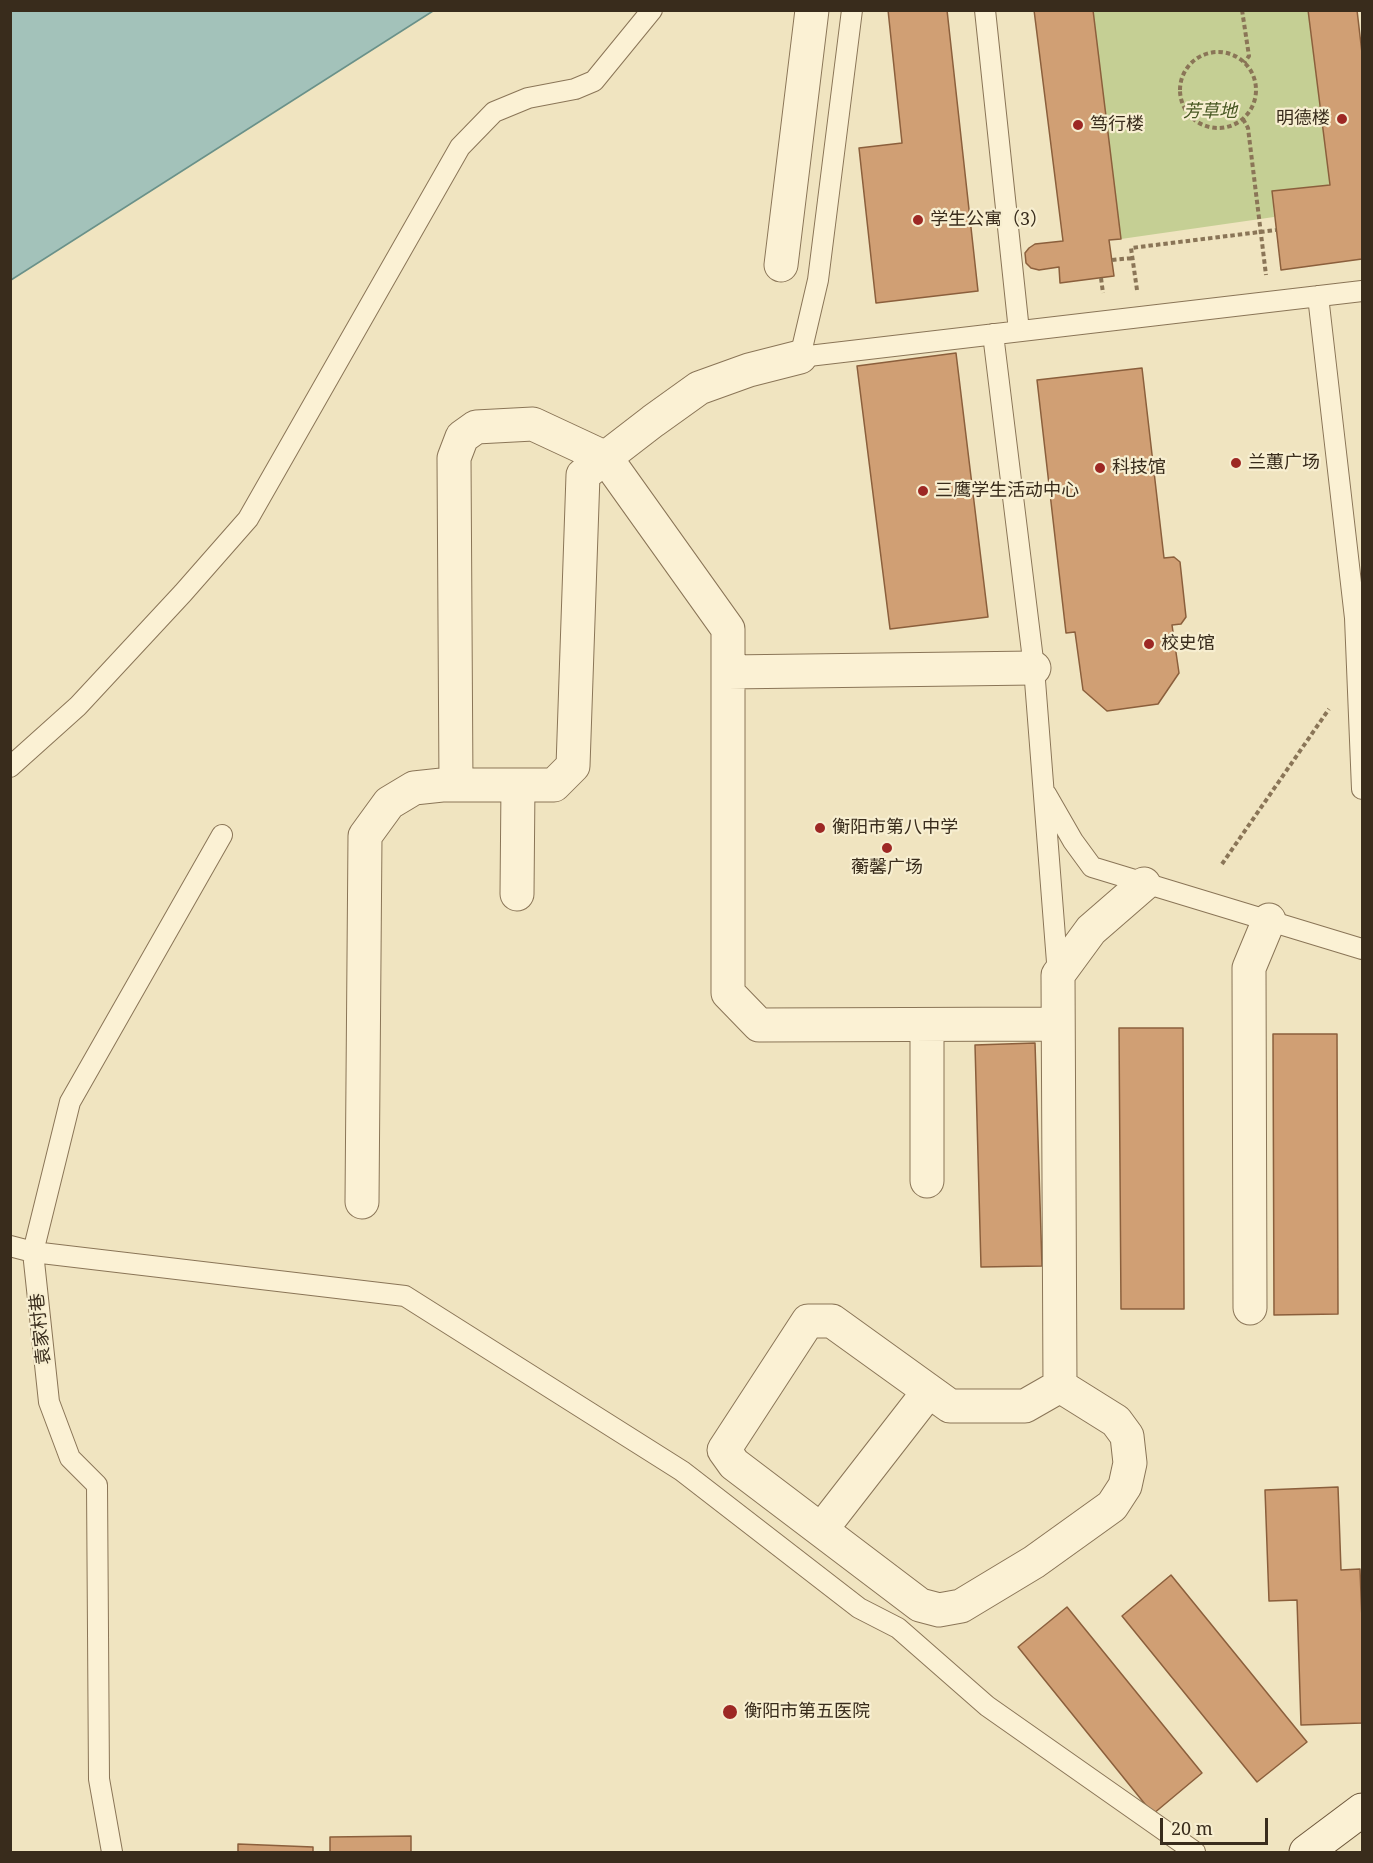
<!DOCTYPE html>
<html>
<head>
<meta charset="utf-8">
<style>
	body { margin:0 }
	#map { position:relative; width:1373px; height:1863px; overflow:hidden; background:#f0e4c0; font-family:"Noto Serif",serif }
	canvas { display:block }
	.frame { position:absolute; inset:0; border:12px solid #392c1c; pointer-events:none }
	.scale { position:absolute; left:1160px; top:1818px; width:108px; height:27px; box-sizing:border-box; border:3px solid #392c1c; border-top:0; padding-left:8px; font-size:18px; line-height:21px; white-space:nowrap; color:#392c1c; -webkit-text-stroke:4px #f7eed0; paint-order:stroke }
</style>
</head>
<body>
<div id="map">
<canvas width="1373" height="1863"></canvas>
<div class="frame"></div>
<div class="scale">20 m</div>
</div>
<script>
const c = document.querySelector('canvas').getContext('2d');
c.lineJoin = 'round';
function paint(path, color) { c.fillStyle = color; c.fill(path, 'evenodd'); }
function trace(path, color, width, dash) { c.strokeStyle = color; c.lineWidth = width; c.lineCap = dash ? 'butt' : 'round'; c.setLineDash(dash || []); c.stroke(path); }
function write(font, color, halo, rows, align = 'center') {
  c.font = font + ' "Noto Serif","Noto Sans SC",serif'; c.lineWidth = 4.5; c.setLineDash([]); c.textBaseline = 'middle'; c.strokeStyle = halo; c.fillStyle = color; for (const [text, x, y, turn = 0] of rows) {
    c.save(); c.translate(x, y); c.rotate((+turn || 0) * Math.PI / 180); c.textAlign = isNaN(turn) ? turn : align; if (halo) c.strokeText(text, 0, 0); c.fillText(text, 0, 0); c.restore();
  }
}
paint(new Path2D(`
	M1093,11h215l22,174 -58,6 2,26 -153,22z`), '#c5cf94');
const water = new Path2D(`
	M11,10h422v1l-422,269z`);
paint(water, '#a3c2ba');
trace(water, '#6a9189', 1.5);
const building = new Path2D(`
	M888,10h59l31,281 -102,12 -17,-155 43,-5z
	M1034,10h59l28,229 -12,1 5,36 -54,7 -1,-16 -20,3 -8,-2 -5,-5 -1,-10 4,-5 6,-4 28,-3z
	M1308,10h49l5,43v206l-81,11 -9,-79 58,-6z
	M956,353l32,264 -98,12 -33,-263z
	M1142,368l22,190 10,-1 6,5 6,55 -5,7 -9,1 7,48 -21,31 -51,7 -24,-21 -8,-58 -9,1 -29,-253z
	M1119,1028h64l1,281h-63z
	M1273,1034h64l1,280 -64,1z
	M1035,1043l7,223 -61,1 -6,-222z
	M1338,1487l3,83 19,-1 2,51v103l-61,2 -4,-125 -28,1 -4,-111z
	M1171,1575l136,167 -50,40 -135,-166z
	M1067,1607l135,166 -49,41 -135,-167z
	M411,1836v16h-81v-15z
	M238,1844l75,3v5h-75z`);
paint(building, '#d09f74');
trace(building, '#8b5f3c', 1.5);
const lane = new Path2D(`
	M852,10l-34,270 -18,77 562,-66
	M985,10l34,321
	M1318,296l37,322 7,171
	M993,334l41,334 24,307
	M10,767l68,-61 105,-113 65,-74 212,-372 34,-35 34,-14 47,-9 19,-8 58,-71
	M1046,794l27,47 19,26 270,82
	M10,1246l23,6 372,44 277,175 177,137 39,20 89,78 208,146
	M112,1852l-13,-73 -2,-294 -27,-27 -21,-56 -16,-150 37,-150 152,-267`);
const street = new Path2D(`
	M781,265l31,-255
	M728,672l306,-4
	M456,785l-2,-327 8,-21 14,-10 57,-3 73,34 122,171v364l31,32 299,-1
	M517,894l1,-109
	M927,1025v156
	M362,1202l3,-366 24,-33 25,-15 28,-3h112l19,-19 10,-291 70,-54 46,-33 50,-18 51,-13
	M1250,1308l-1,-340 20,-48
	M1060,1386l56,35 11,15 3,27 -5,23 -13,20 -78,56 -73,44 -22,4 -19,-5 -186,-141 -10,-14 84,-129h24l118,85h75l35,-20 -2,-411 33,-45 53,-46
	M821,1530l108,-139`);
const secondary = new Path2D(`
	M1306,1852l56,-42`);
trace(lane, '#8a7557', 22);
trace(street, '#8a7557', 35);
trace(secondary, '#6c563a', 35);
trace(new Path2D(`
	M1242,10l7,46 -5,7
	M1180 90a38 38 0 1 1 76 0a38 38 0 1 1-76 0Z
	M1243,119l5,9 18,147
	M1112,260l21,-2
	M1101,278l2,15
	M1137,290l-6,-42 145,-18
	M1222,864l107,-155`), '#8a7557', 4, [4.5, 3]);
trace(lane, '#fbf1d4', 20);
trace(street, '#fbf1d4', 33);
trace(secondary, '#fbf1d4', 33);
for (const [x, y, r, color] of [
	[1342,119,6,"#9d2824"],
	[1078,125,6,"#9d2824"],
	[918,220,6,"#9d2824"],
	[1236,463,6,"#9d2824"],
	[1100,468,6,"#9d2824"],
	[923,491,6,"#9d2824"],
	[1149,644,6,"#9d2824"],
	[820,828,6,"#9d2824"],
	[887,848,6,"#9d2824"],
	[730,1712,8,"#9d2824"]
]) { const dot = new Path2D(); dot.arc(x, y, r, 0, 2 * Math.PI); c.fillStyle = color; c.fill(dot); trace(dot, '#f7eed0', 2); }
write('italic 18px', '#475722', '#f7eed0', [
	["芳草地",1210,112]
]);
write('18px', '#392c1c', '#f7eed0', [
	["明德楼",1330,119,"right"],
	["笃行楼",1090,125],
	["学生公寓（3）",930,220],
	["兰蕙广场",1248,463],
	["科技馆",1112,468],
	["三鹰学生活动中心",935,491],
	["校史馆",1161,644],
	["衡阳市第八中学",832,828],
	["蘅馨广场",887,868,"center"],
	["衡阳市第五医院",744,1712]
], 'left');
write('18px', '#392c1c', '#f7eed0', [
	["袁家村巷",41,1329,-96]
]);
</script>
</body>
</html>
